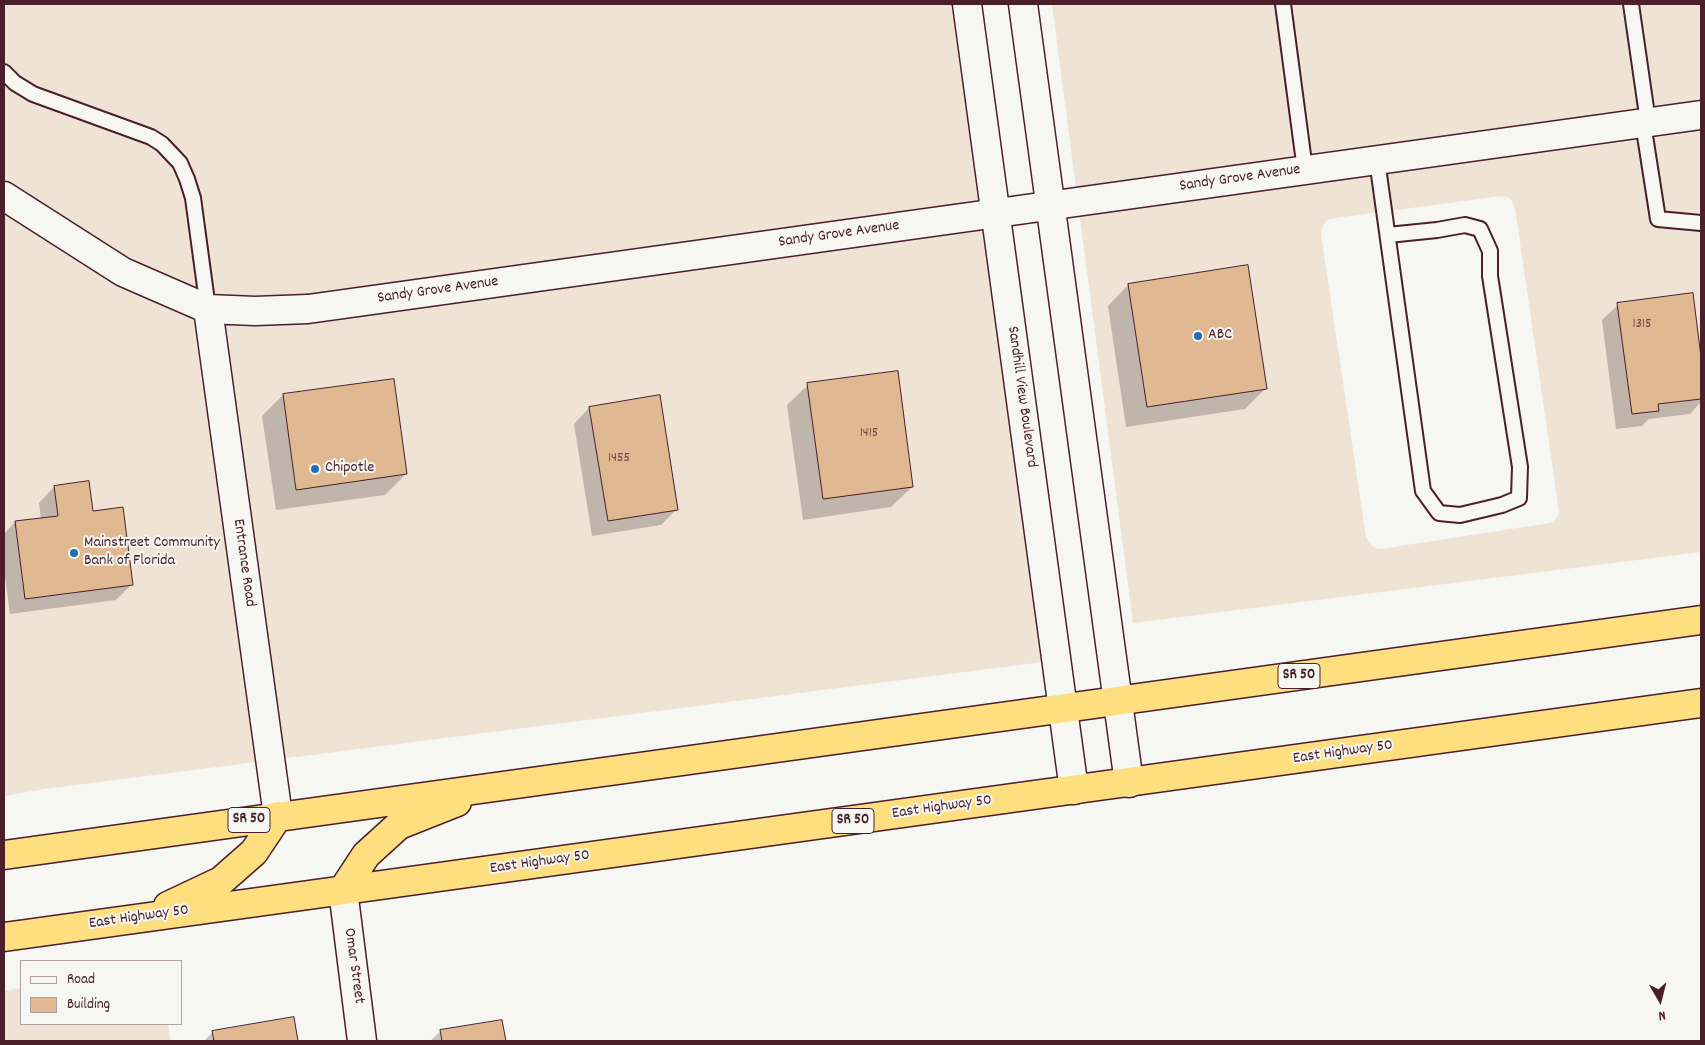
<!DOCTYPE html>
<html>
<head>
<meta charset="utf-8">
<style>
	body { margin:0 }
	#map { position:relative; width:1705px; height:1045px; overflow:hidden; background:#f6f6f2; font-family:Dekko,sans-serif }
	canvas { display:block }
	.frame { position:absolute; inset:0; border:5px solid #4a1f2b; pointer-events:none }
	.legend { position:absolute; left:20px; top:960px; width:162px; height:65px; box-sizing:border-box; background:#f6f6f2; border:1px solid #b1a0a2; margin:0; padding:6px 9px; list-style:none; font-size:15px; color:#4a1f2b }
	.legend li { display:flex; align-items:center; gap:10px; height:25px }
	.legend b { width:25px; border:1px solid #b1a0a2 }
	.north { position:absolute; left:1635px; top:975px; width:50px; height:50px; -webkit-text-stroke:4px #f6f6f2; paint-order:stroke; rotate:172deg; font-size:14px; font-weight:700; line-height:20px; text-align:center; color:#4a1f2b }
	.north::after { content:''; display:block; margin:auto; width:18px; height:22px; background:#4a1f2b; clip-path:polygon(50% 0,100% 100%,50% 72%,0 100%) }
</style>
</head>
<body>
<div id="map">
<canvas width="1705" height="1045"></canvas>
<div class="frame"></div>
<ul class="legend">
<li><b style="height:6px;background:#f6f6f2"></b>Road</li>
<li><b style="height:14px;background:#e0b891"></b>Building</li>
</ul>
<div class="north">N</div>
</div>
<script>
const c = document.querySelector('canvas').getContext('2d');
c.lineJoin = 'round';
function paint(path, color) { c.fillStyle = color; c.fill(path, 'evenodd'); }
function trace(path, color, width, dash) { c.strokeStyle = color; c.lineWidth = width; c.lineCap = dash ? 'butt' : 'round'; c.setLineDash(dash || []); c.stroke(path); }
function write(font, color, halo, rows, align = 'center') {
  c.font = font + ' Dekko,sans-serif'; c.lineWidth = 4; c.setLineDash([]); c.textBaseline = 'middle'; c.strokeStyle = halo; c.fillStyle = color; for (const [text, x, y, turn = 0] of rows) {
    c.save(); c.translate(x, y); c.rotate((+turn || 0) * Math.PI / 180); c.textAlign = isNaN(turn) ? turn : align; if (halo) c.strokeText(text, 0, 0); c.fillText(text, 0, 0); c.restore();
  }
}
paint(new Path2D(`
	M4,4h949l90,658 -999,127 -40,7z
	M1052,4h649v548l-568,71zM1502,196l7,2 3,3 3,7 44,304 -3,7 -6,4 -170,26 -7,-2 -7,-10 -45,-303 2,-9 5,-6z
	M21,988v36h147l3,17h-167v-50z`), '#efe3d5');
paint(new Path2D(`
	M1128,285l138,103 -21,21 -119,18 -18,-121z
	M1692,295l9,71v36l-11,12 -41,5 -7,7 -26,3 -14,-109 16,-15z
	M393,380l13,94 -21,21 -109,15 -14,-94 21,-21z
	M808,385l104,102 -21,20 -88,13 -16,-115z
	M589,408l88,101 -16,16 -69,11 -18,-112z
	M54,487l38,25 40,72 -16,16 -106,14 -6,-45v-35l11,-12 26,-3 -2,-16z
	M293,1019l3,22h-92l9,-9z
	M501,1021l4,20h-75l11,-10z`), '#0003');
const building = new Path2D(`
	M1248,265l19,124 -120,18 -19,-123z
	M1693,293l8,64v42l-43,5 1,7 -27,3 -15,-111z
	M898,371l15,116 -90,12 -16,-116z
	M394,379l13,95 -111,16 -13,-96z
	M660,395l18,115 -70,11 -19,-114z
	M89,481l4,30 30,-4 10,78 -108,14 -10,-78 43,-5 -4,-30z
	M294,1017l4,24h-84l-2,-10z
	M502,1020l4,21h-64l-2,-11z`);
paint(building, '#e0b891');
trace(building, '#4a1f2b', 1);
const service = new Path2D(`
	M1283,4l22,166
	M1631,4l17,118
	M4,72l11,11 18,11 118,43 11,7 18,19 7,16 6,19 15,111
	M1643,123l15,96 43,4
	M1377,160l46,331 16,22 21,2 42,-10 17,-7 1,-31 -30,-191v-25l-10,-22 -15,-4 -28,5 -49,5`);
const minor = new Path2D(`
	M4,196l119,76 85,37 47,2 53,-2 1393,-194
	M208,309l70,507
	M343,890l19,151`);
const tertiary = new Path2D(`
	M967,4l107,786
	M1023,4l106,779`);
const trunk = new Path2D(`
	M4,855l1697,-235
	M343,890l23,-35 33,-30 58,-23
	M168,906l53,-25 33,-29 24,-36
	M4,937l1697,-234`);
trace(service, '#4a1f2b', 18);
trace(minor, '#4a1f2b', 31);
trace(tertiary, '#4a1f2b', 31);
trace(trunk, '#4a1f2b', 31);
trace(service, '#f6f6f2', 14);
trace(minor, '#f6f6f2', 28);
trace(tertiary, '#f6f6f2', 28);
trace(trunk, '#fedf80', 28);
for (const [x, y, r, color] of [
	[1198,336,5,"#1f6fb2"],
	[315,469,5,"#1f6fb2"],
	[74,553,5,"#1f6fb2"]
]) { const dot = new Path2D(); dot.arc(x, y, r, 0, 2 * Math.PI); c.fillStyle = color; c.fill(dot); trace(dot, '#f6f6f2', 2); }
write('14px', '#704544', null, [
	["1315",1642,325],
	["1415",869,434],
	["1455",619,459]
]);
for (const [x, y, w] of [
	[1299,676,42],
	[249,820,42],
	[853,821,42]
]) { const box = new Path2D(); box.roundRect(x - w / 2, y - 12.5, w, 25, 4); c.fillStyle = '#f6f6f2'; c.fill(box); trace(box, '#4a1f2b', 1); }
write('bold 15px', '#4a1f2b', null, [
	["SR 50",1299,676],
	["SR 50",249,820],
	["SR 50",853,821]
]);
write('16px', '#4a1f2b', '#f6f6f2', [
	["Sandy Grove Avenue",1240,179,-8],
	["Sandy Grove Avenue",839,235,-8],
	["Sandy Grove Avenue",438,291,-8],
	["Sandhill View Boulevard",1021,397,82],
	["Entrance Road",243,563,82],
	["East Highway 50",1343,753,-8],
	["East Highway 50",942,808,-8],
	["East Highway 50",540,863,-8],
	["East Highway 50",139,918,-8],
	["Omar Street",353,966,82]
]);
write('16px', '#4a1f2b', '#f6f6f2', [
	["ABC",1208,336],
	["Chipotle",325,469],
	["Mainstreet Community",84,544],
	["Bank of Florida",84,562]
], 'left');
</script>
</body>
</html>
